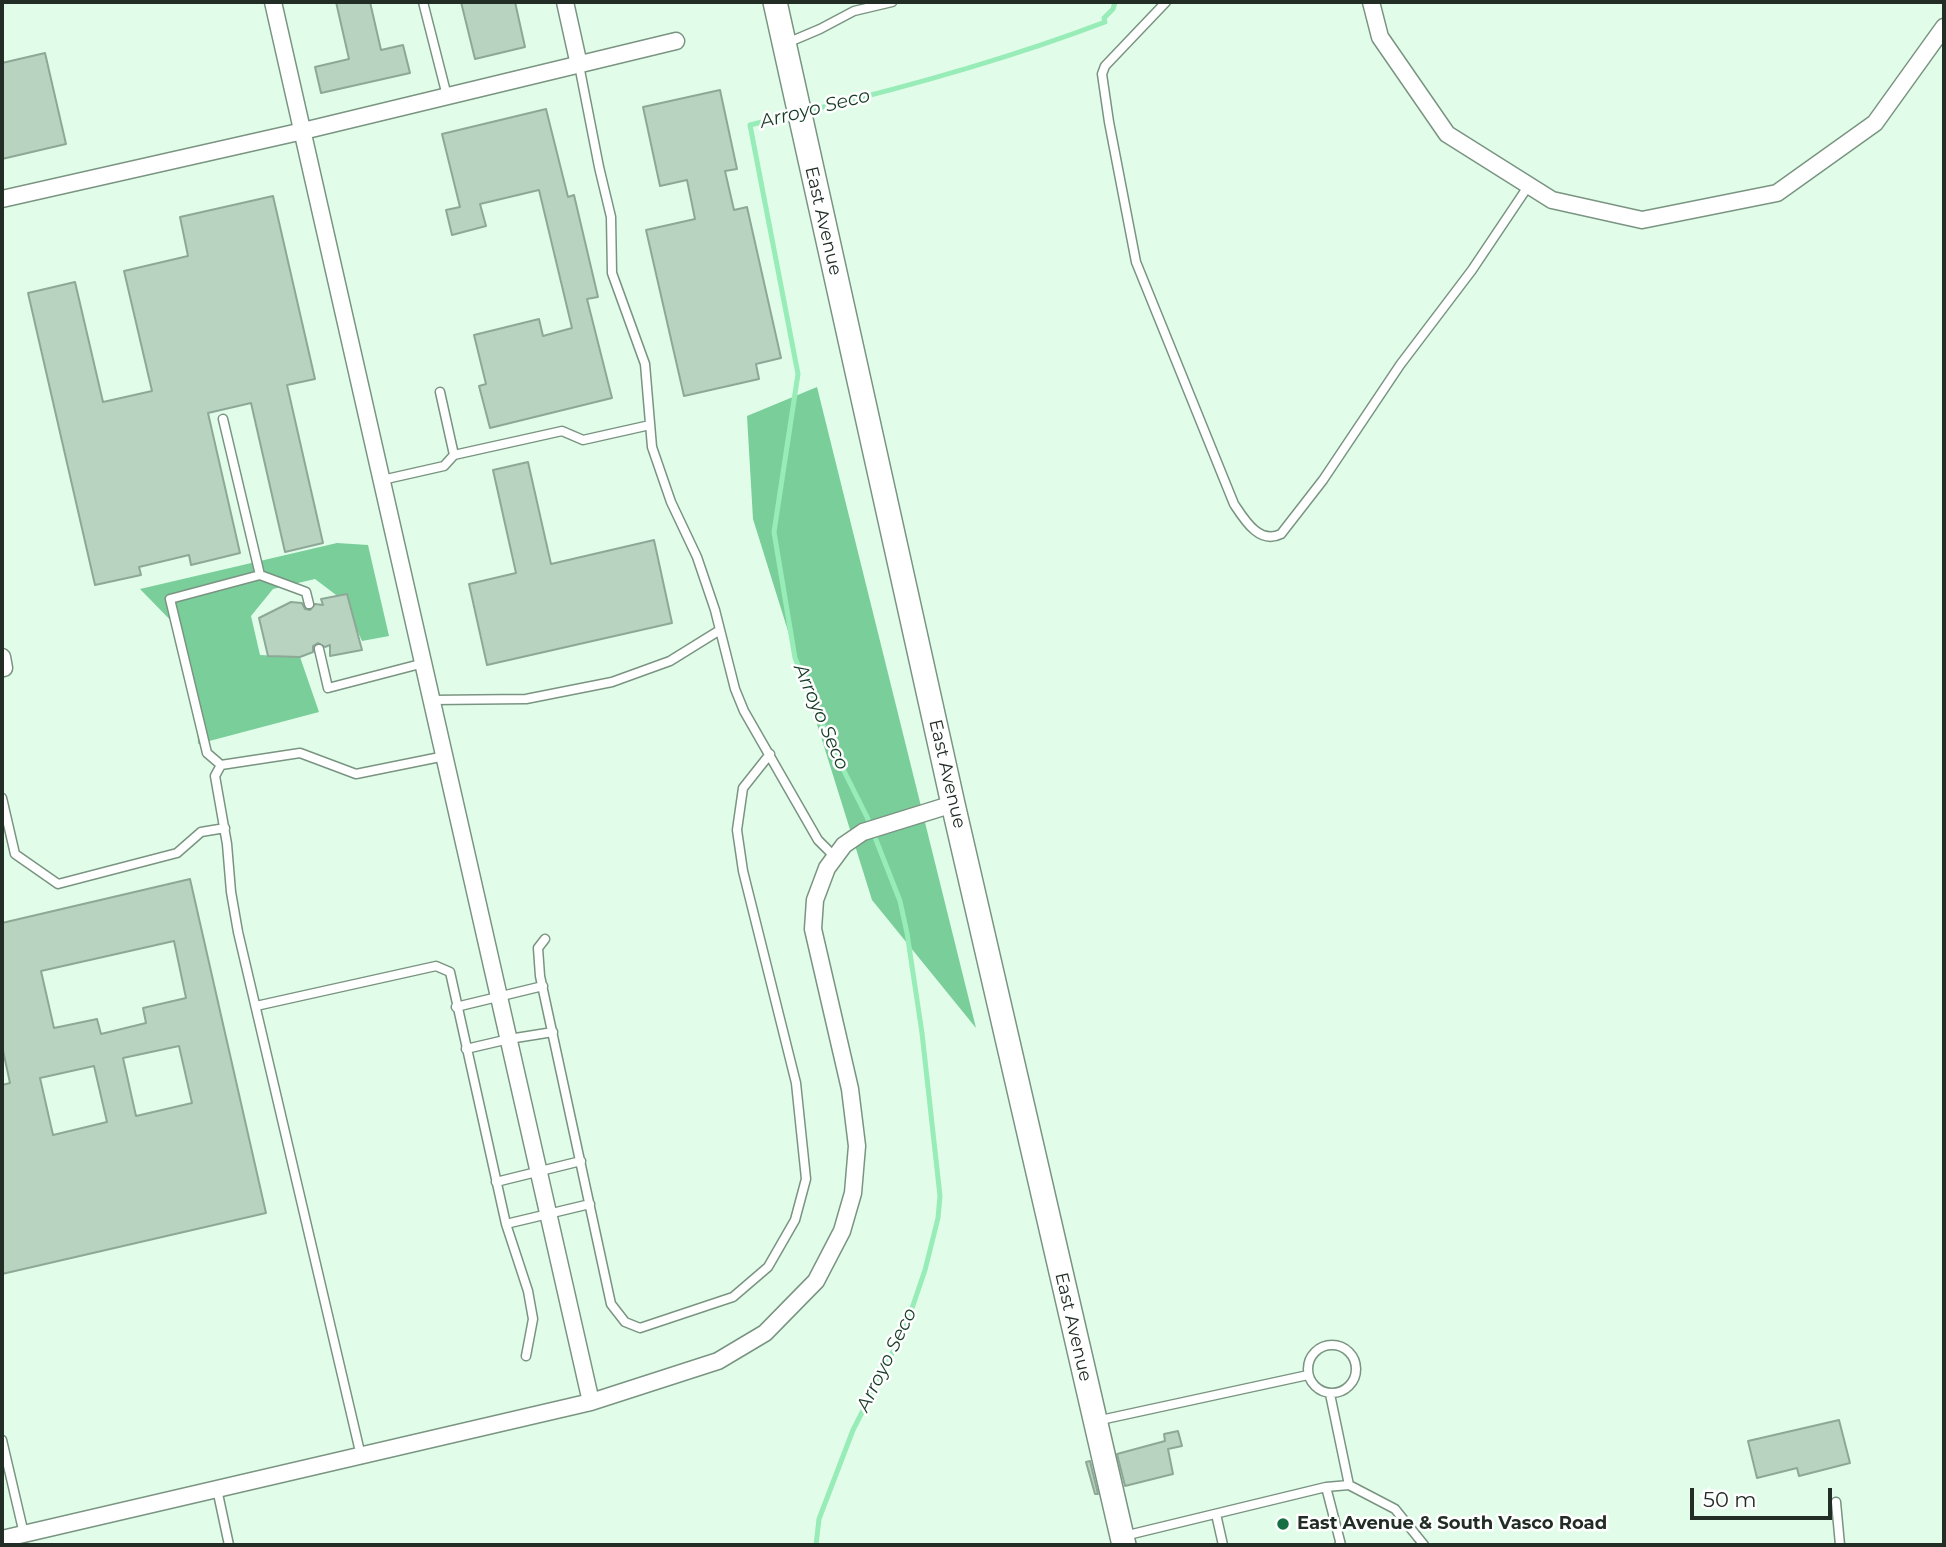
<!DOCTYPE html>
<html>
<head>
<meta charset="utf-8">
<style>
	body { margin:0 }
	#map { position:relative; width:1946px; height:1547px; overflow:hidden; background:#e1fde9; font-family:Montserrat,sans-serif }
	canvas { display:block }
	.frame { position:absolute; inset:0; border:4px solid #222d26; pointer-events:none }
	.scale { position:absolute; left:1690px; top:1488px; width:142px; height:32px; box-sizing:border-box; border:4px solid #222d26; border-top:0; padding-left:9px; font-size:21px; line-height:24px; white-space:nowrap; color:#222d26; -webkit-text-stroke:5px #fff; paint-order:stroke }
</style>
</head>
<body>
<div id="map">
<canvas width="1946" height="1547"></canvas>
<div class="frame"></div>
<div class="scale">50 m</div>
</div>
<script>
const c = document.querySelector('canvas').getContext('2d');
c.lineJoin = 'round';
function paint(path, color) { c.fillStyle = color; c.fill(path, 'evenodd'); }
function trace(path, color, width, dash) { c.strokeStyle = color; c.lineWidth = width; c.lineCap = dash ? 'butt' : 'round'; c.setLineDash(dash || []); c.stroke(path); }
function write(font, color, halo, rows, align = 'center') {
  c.font = font + ' Montserrat,sans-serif'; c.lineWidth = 5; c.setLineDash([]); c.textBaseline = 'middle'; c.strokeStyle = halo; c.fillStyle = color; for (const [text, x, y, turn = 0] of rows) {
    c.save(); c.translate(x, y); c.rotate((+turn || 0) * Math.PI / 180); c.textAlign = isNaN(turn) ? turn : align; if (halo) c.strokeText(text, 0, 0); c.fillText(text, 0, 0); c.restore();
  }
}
paint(new Path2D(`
	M817,387l159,641 -104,-128 -119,-381 -6,-103z
	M337,543l31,2 21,91 -27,5 -18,-40 -29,-22 -42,10 -22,27 9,39 40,2 19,55 -121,32 -2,-47 -16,-67 -40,-41z`), '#79ce9a');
trace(new Path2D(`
	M807,111c100,-24 201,-52 298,-89l-1,-4 9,-9 2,-7
	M794,114l-44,11 48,249 -24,158 21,126 38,91 34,68 33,84 7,32 15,100 18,163 -2,22 -13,52 -19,56 -53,104 -34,89 -3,26`), '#97ecb7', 5);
const building = new Path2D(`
	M336,2h34l11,48 22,-5 7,28 -89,20 -6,-26 34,-8z
	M461,2h54l10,45 -50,12z
	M45,53l21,91 -64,15v-96z
	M720,90l17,79 -12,2 9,39 13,-3 34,151 -25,6 3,15 -75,17 -38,-166 49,-11 -8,-39 -27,6 -17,-79z
	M546,109l22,88 6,-2 24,102 -11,2 25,99 -122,30 -11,-42 7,-2 -12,-49 65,-16 4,17 29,-8 -33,-138 -59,14 6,22 -34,9 -6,-25 14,-3 -18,-73z
	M273,196l42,183 -28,6 36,158 -38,9 -34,-149 -43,10 32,140 -49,12 -2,-10 -50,12 2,8 -46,10 -67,-292 47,-11 28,120 49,-11 -28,-120 64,-15 -8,-39z
	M528,462l23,102 103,-24 18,83 -185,42 -18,-81 47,-11 -23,-103z
	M347,594l15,56 -32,6v-11l-5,2 -7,-4 -5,3v6l-13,5 -32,-1 -9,-38 32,-16 11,1 3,6 5,1 5,-6 8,1 -2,-6z
	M190,879l76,334 -264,61v-189l8,-2 -8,-37v-123zM174,941l12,57 -43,10 3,15 -45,11 -4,-15 -43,9 -13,-57zM179,1046l13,57 -56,13 -13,-58zM94,1066l13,56 -54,13 -13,-57z
	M1839,1420l11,43 -51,13 -2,-8 -40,10 -9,-37z
	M1178,1431l4,15 -14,3 5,25 -48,12 -8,-32 48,-13 -1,-7z
	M1090,1461l8,33h-3l-9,-32z`);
paint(building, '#b8d3c0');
trace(building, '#8ea897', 2);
const lane = new Path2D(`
	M423,2l24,94
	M1166,2l-61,64 -3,8 7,48 27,140 98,242c10,15 25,41 47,30l42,-54 77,-115 72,-95 57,-85
	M787,43l33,-14 34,-18 38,-9
	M579,65l20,102 12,50 1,56 33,91 7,83 19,55 26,55 18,53 20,79 9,22 74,129 17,17
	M440,392l14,63
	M223,419l37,156 46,17 3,12
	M382,480l62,-14 10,-11 108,-24 21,9 67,-15
	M319,649l9,39 96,-25
	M432,700l94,-1 86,-17 58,-21 50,-31
	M221,765l-14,-12 -37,-154 90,-24
	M2,798l13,56 43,30 119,-31 24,-21 24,-4
	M545,939l-7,9 2,28 71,328 14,18 15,6 93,-31 35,-30 27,-47 11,-41 -10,-96 -53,-212 -6,-41 6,-42 27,-34
	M256,1006l180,-40 14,6 56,252 22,67 5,28 -7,37
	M456,1007l87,-21
	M466,1049l43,-10 44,-7
	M496,1182l85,-21
	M506,1224l84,-20
	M1308 1369a24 24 0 1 1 48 0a24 24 0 1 1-48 0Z
	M1330,1394l19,91
	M1096,1421l212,-46
	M2,1440l22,94
	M361,1456l-123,-524 -7,-40 -4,-48 -12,-68 6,-11 79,-12 56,21 89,-18
	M1326,1487l15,58h-2
	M217,1489l12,56
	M1836,1502l4,43
	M1216,1514l7,31
	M1124,1536l202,-49 23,-2 46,24 29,36`);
const street = new Path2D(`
	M273,2l318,1400
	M565,2l14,63
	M1371,2l9,35 67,97 105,66 90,20 135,-27 98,-70 69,-96
	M2,199l301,-68 373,-90
	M2,657l2,11
	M2,1539l589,-137 127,-41 47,-28 51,-52 26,-50 11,-38 4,-47 -7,-57 -37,-160 2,-29 12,-32 17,-23 19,-13 90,-28`);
const secondary = new Path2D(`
	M775,2l178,802 171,741`);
trace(lane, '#7a9482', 11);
trace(street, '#7a9482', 19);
trace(secondary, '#7a9482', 26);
trace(lane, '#fff', 8);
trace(street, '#fff', 16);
trace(secondary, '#fff', 23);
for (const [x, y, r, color] of [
	[1283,1524,7,"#177043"]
]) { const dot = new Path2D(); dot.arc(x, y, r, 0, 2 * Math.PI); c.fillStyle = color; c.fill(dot); trace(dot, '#fff', 2.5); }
write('18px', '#222d26', '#fff', [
	["East Avenue",823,221,77],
	["East Avenue",947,774,77],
	["East Avenue",1073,1327,77]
]);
write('bold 18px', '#222d26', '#fff', [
	["East Avenue & South Vasco Road",1297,1524]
], 'left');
write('italic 19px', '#163b26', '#fff', [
	["Arroyo Seco",815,109,-14],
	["Arroyo Seco",821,717,67],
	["Arroyo Seco",887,1360,-64]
]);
</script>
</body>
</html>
